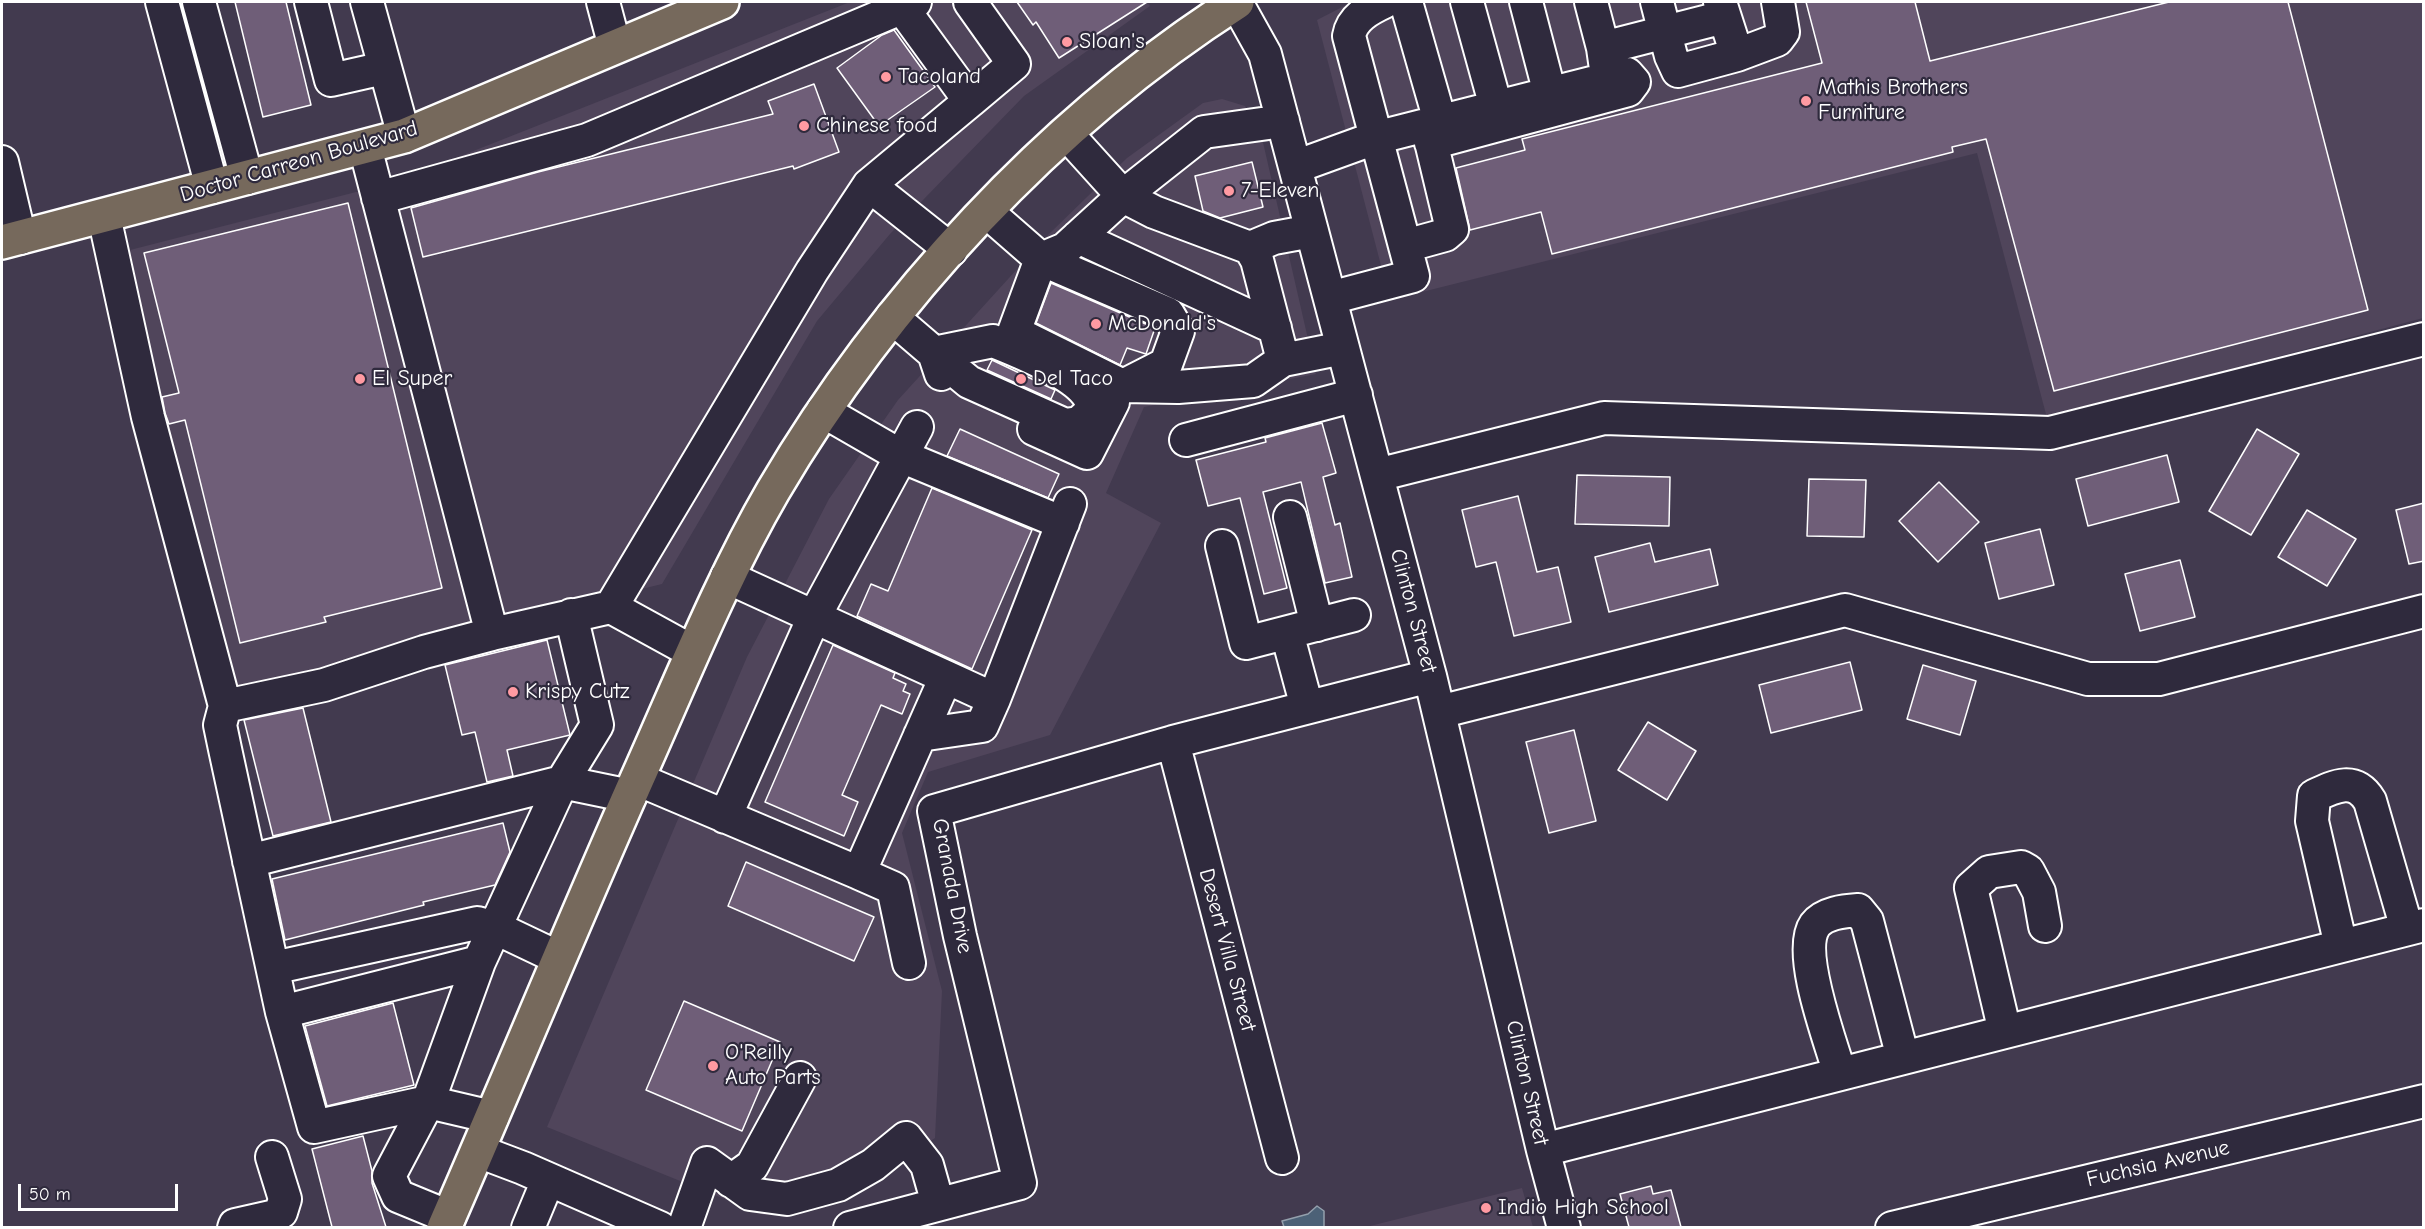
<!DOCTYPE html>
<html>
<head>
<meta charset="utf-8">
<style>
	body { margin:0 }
	#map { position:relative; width:2425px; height:1229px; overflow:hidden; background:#423a4f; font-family:"Comic Neue",sans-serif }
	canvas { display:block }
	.frame { position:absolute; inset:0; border:3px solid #fff; pointer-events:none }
	.scale { position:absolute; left:18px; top:1184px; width:160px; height:27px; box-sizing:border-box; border:3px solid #fff; border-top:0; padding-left:8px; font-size:18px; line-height:21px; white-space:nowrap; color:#fff; -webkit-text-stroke:4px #2f2a3d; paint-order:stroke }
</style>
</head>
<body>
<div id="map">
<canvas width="2425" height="1229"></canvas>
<div class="frame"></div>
<div class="scale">50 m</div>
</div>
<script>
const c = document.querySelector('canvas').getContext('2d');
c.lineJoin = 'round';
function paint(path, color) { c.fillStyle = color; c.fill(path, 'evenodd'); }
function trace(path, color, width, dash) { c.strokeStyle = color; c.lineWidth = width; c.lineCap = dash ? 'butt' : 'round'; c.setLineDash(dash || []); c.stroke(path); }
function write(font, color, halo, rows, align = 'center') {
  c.font = font + ' "Comic Neue",sans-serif'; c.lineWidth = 4.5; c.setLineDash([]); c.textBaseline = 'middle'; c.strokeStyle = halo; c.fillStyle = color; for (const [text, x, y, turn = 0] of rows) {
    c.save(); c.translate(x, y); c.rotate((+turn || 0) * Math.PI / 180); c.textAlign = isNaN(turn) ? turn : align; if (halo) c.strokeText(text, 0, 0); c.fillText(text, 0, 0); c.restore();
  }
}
paint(new Path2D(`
	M850,2h297l3,4 -126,90 -134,138 -73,87 -155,263 -459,113 -108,-438 300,-77z
	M1352,2h1071v316l-376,100 -70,-265 -587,147 -73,-280z
	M1222,99l23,7 17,32 54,236 -172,33 -38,86 55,30 -111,212 -122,37 -26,61 40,158 -7,147 -91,59 -80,18 -217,-88 200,-470 82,-158 69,-99 151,-166 78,-76 76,-55z
	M1522,1188l11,39h-167z`), '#50455b');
const water = new Path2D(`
	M1317,1206l7,5v16h-40l-2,-6 26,-7z`);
paint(water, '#4c6177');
trace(water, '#94a0ad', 1.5);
const building = new Path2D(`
	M235,2h51l25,103 -48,12z
	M1017,2h130l-88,56 -23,-36 -3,3z
	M1806,2h109l15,59 239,-59h119l80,308 -314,81 -68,-252 -34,8 1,5 -401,102 -11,-42 -71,18 -14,-62 69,-18 -3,-11 300,-76z
	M894,30l41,57 -56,39 -42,-58 45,-33z
	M814,84l25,68 -45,17 -1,-3 -370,91 -12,-49 127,-36 235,-58 -5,-13z
	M1252,162l11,45 -43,11 -17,-7 -8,-35z
	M348,203l94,385 -118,29 2,5 -86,21 -55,-223 -16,4 -4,-11 -3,-16 17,-4 -35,-140z
	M1051,283l104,45 -9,26 -19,-6 -7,17 -84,-42z
	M992,360l63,30 -4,9 -64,-29z
	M1322,423l14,50 -13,4 12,48 5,-2 12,54 -27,6 -24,-101 -38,10 24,96 -23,6 -24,-96 -32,8 -12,-46 70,-18 -1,-4z
	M960,429l99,45 -11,24 -101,-42z
	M2257,429l42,25 -48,81 -42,-24z
	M2167,455l12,47 -91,24 -12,-47z
	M1577,475l93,2 -1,49 -94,-2z
	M1809,479l57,1 -2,57 -57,-1z
	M1939,482l40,40 -41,40 -39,-41z
	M932,488l100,42 -60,139 -115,-53 14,-32 17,7z
	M1518,496l19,76 21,-5 13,55 -57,14 -18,-74 -20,5 -14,-57z
	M2424,503v58l-15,3 -13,-54z
	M2307,510l49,29 -29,47 -49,-29z
	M2040,529l14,56 -55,14 -14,-56z
	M1650,543l5,19 55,-13 8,36 -109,27 -14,-55z
	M2180,560l15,57 -55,14 -15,-57z
	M547,640l23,95 -63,15 6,26 -26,6 -12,-50 -13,3 -17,-70z
	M833,645l62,28 -2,5 13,6 -3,7 7,3 -8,20 -21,-9 -39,90 16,7 -14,34 -79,-34z
	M1850,662l12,48 -91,23 -12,-48z
	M1923,665l53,16 -16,54 -53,-16z
	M303,708l28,114 -58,14 -29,-116z
	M1648,722l48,29 -29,49 -49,-30z
	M1574,730l22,91 -47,12 -23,-91z
	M503,823l7,29 -15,33 -72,17 1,3 -139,35 -13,-61z
	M746,862l128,55 -20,44 -126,-55z
	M684,1001l96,41 -38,89 -96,-41z
	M393,1003l21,82 -87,21 -22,-80z
	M363,1136l9,35v12l14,44h-54l-20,-78z
	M1651,1186l2,8 18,-4 10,37h-52l-9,-33z`);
paint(building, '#6f5e78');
trace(building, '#fff', 1.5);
const minor = new Path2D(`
	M162,2l50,185
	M199,2l48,176
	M311,2l20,78 53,-12
	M367,2l37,134
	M603,2l12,45
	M1236,2l29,52 165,622 113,474 21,78
	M1406,2l34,119
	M1467,2l29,105
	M1526,2l24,92
	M1591,2l12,46 3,21
	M1657,2l14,54 7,15 59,-16 -17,-53
	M1603,48l121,-31
	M1737,55l40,-15 6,-8 -5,-30
	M970,101l44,-37 -44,-62
	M1066,133l57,63 81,-64 79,-11
	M365,147l127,487 119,-27 82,45
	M2,162l18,76
	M1295,167l80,-29 252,-64 7,8 -6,8 -197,53
	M869,185l82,65
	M378,198l209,-58 328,-138
	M986,211l55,48 24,-10 58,-53 31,16 96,36 7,12 26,100
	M104,216l44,201 77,289 99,-21 100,-33 68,-18
	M1078,237l197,91
	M1405,246l40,-11 7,-6 -25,-104
	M1250,248l24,-10 38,-7
	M1330,298l83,-22 -64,-240c3,-18 20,-27 35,-34
	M892,317l42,36 7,21
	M993,341c25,10 82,32 96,56 2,3 3,9 4,13l-14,13 -14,2 -96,-43 -35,-29z
	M1123,386l43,-22 12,-33 -10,-17 -127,-55 -27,73 109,54 55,1 75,-6 30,-21 60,-12
	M823,411l78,45 162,67
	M1034,429l53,24 26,-51
	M1186,440l170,-45
	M1377,475l227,-57 446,15 374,-94
	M1290,517l27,108
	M1222,546l24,97 108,-28
	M611,607l201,-336 57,-86 101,-84 -72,-99
	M1287,633l20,74
	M946,677l48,22 76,-195
	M225,706l-5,19 5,24 57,263 32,115 114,-25 64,15
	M1439,712l406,-102 243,69h71l265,-68
	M920,735l62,-9 12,-27
	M1173,742l109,416
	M637,779l222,94 87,-196 -219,-100
	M725,817l89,-200 103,-190
	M249,861l313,-79 68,14
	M859,873l34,15 16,75
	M2341,946l-29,-125 2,-25c21,-10 41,-20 56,5l37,128
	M273,968l204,-45 19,5 63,30
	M282,1012l197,-50
	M2005,1032l-34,-144 18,-16 32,-5 7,4 11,21 6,34
	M1840,1074c-9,-31 -44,-122 -25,-149 9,-12 29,-14 43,-15l9,11 36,137
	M1543,1150l881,-225
	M478,1151l45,17 137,60
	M731,1181l21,-15 48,-88
	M449,1217l-51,-21 -9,-20 39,-74 51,-140 83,-180 35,-57 -26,-110
	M234,1228l1,-3 40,-9 6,-4 4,-13 -13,-42
	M528,1228l20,-48
	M684,1228l23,-65 43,31 37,5 51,-14 35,-20 33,-27 21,27 11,39
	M850,1228l170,-45 -60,-247 -26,-125 239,-69 257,-66
	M1892,1228l532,-127`);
const major = new Path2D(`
	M2,242l402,-106 318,-134
	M444,1228c67,-153 130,-308 198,-460 42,-94 80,-189 131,-277 112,-191 278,-370 464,-489`);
trace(minor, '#fff', 36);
trace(major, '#fff', 38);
trace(minor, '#2f2a3d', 32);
trace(major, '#76695c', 33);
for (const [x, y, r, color] of [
	[1067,42,6,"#ff9aa2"],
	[886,77,6,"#ff9aa2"],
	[1806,101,6,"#ff9aa2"],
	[804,126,6,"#ff9aa2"],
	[1229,191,6,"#ff9aa2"],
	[1096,324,6,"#ff9aa2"],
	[360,379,6,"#ff9aa2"],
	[1021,379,6,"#ff9aa2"],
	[513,692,6,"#ff9aa2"],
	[713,1066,6,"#ff9aa2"],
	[1486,1208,6,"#ff9aa2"]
]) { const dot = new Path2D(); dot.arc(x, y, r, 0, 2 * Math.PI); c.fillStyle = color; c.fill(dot); trace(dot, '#2f2a3d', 2); }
write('22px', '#fff', '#2f2a3d', [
	["Sloan's",1079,42],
	["Tacoland",898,77],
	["Mathis Brothers",1818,88],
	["Furniture",1818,113],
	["Chinese food",816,126],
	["7-Eleven",1241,191],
	["McDonald's",1108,324],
	["El Super",372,379],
	["Del Taco",1033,379],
	["Krispy Cutz",525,692],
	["O'Reilly",725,1053],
	["Auto Parts",725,1078],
	["Indio High School",1498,1208]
], 'left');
write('22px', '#fff', '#2f2a3d', [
	["Doctor Carreon Boulevard",299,162,-16],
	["Clinton Street",1413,611,75],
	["Granada Drive",952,886,79],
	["Desert Villa Street",1227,950,75],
	["Clinton Street",1527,1083,77],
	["Fuchsia Avenue",2158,1164,-13]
]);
</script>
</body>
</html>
